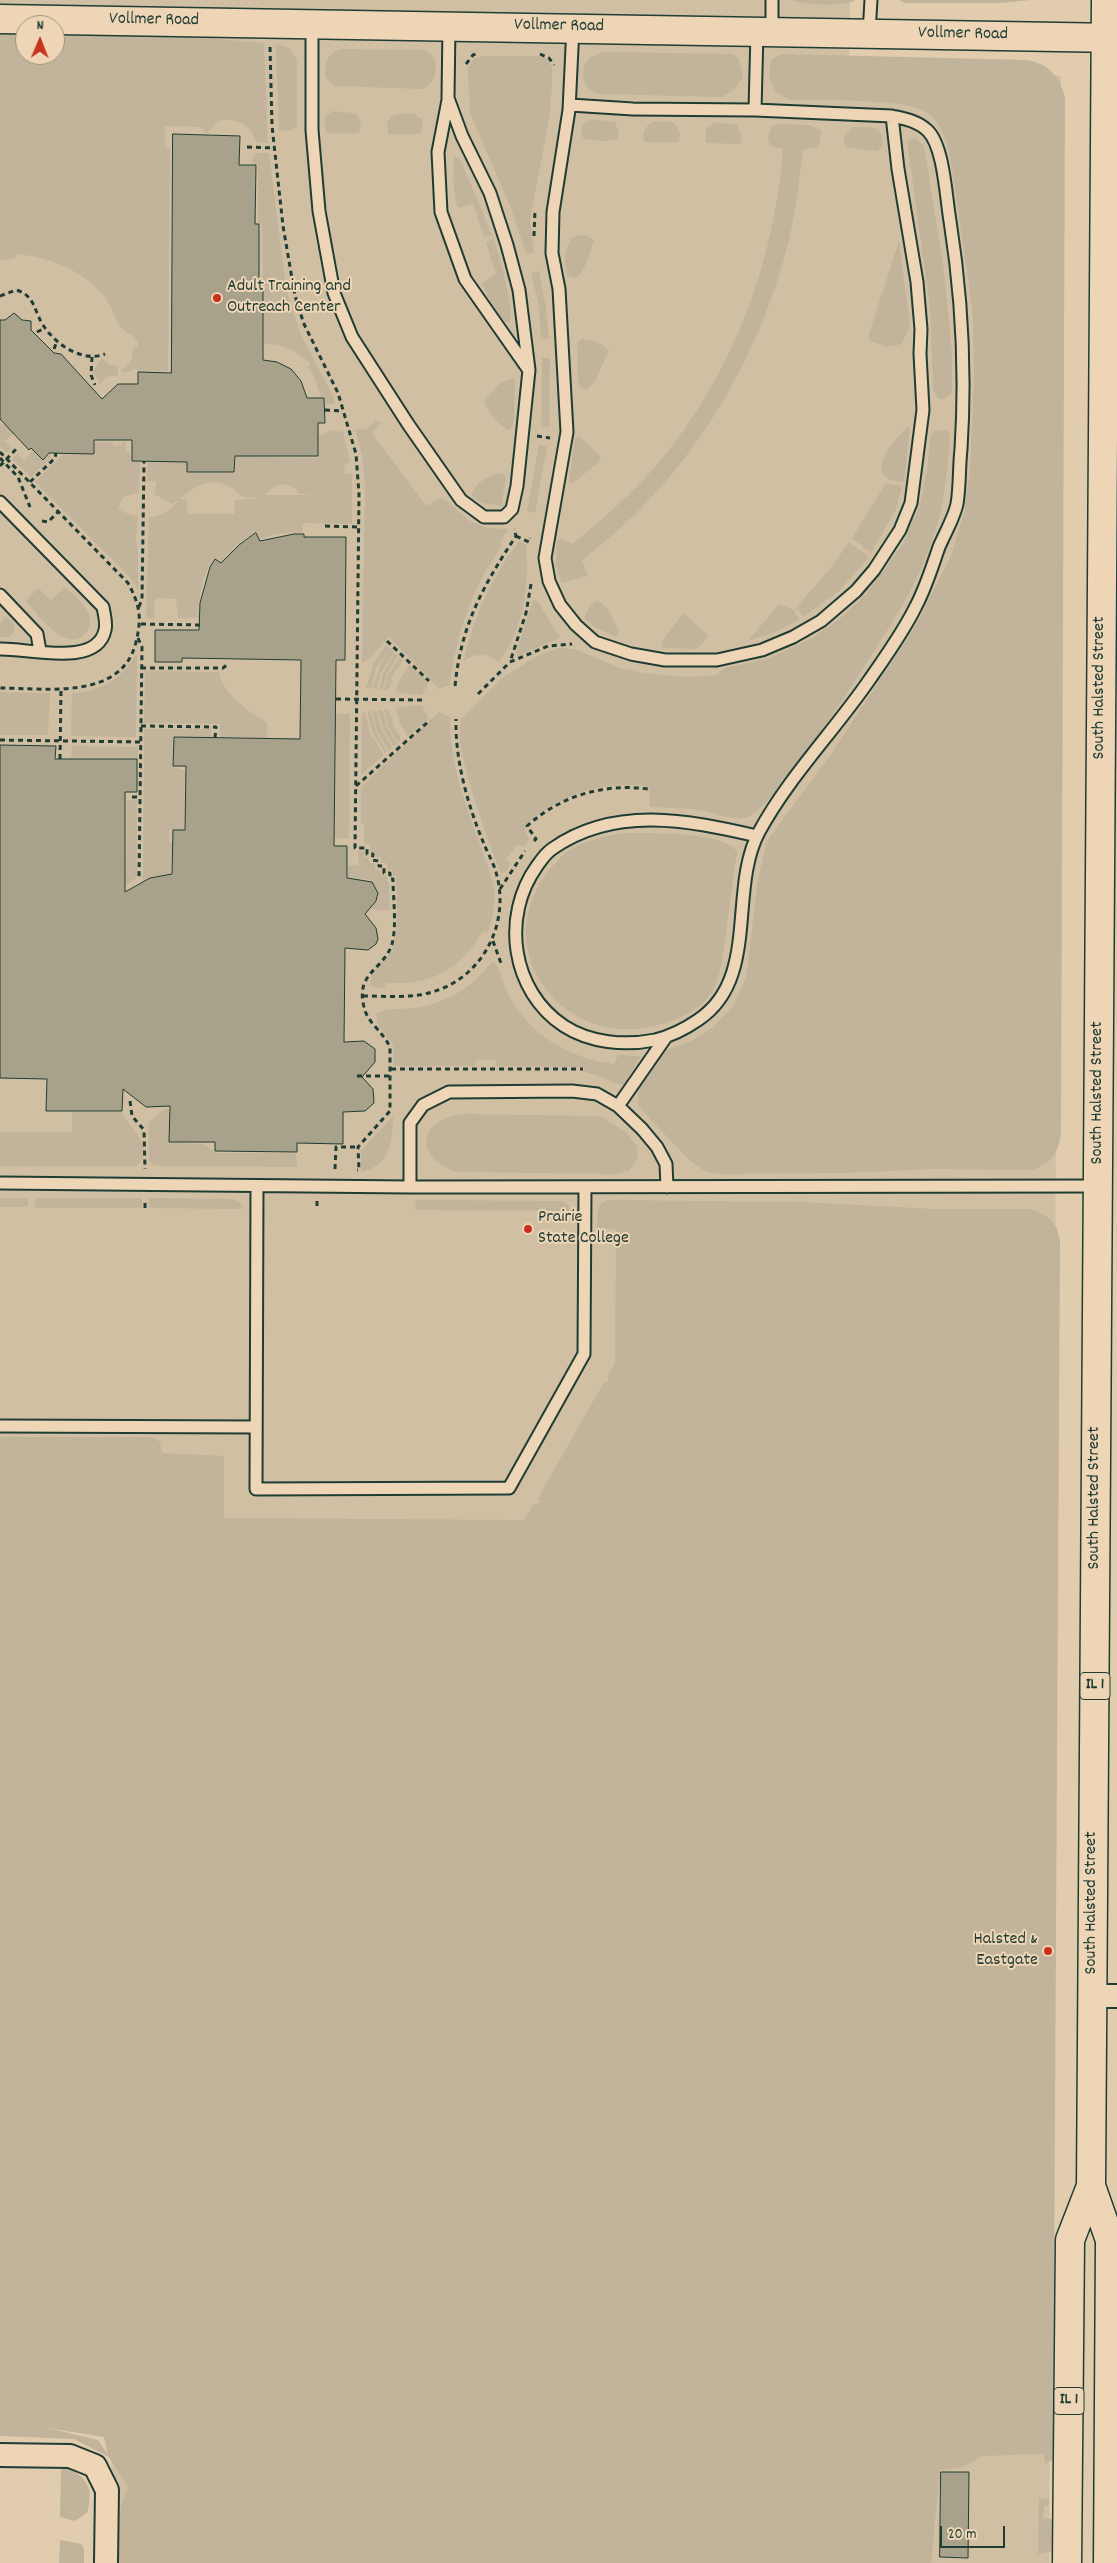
<!DOCTYPE html>
<html>
<head>
<meta charset="utf-8">
<style>
	body { margin:0 }
	#map { position:relative; width:1117px; height:2563px; overflow:hidden; background:#e2ccae; font-family:Dekko,sans-serif }
	canvas { display:block }
	.north { position:absolute; left:15px; top:15px; width:50px; height:50px; box-sizing:border-box; background:#eed5b6; border:1px solid #9b9882; border-radius:50%; rotate:1deg; font-size:14px; font-weight:700; line-height:20px; text-align:center; color:#1f3d34 }
	.north::after { content:''; display:block; margin:auto; width:18px; height:22px; background:#c8321e; clip-path:polygon(50% 0,100% 100%,50% 72%,0 100%) }
	.scale { position:absolute; left:940px; top:2526px; width:65px; height:22px; box-sizing:border-box; border:2px solid #1f3d34; border-top:0; padding-left:6px; font-size:15px; line-height:18px; white-space:nowrap; color:#1f3d34; -webkit-text-stroke:4px #eed5b6; paint-order:stroke }
</style>
</head>
<body>
<div id="map">
<canvas width="1117" height="2563"></canvas>
<div class="north">N</div>
<div class="scale">20 m</div>
</div>
<script>
const c = document.querySelector('canvas').getContext('2d');
c.lineJoin = 'round';
function paint(path, color) { c.fillStyle = color; c.fill(path, 'evenodd'); }
function trace(path, color, width, dash) { c.strokeStyle = color; c.lineWidth = width; c.lineCap = dash ? 'butt' : 'round'; c.setLineDash(dash || []); c.stroke(path); }
function write(font, color, halo, rows, align = 'center') {
  c.font = font + ' Dekko,sans-serif'; c.lineWidth = 4; c.setLineDash([]); c.textBaseline = 'middle'; c.strokeStyle = halo; c.fillStyle = color; for (const [text, x, y, turn = 0] of rows) {
    c.save(); c.translate(x, y); c.rotate((+turn || 0) * Math.PI / 180); c.textAlign = isNaN(turn) ? turn : align; if (halo) c.strokeText(text, 0, 0); c.fillText(text, 0, 0); c.restore();
  }
}
paint(new Path2D(`
	M0,0h850l-1,69 212,7 -12,2487h-938l1,-175 -112,-5zM25,25h30v30h-30z`), '#d1bfa3');
paint(new Path2D(`
	M791,0h64c-8,7 -54,5 -64,0z
	M899,0h132l-31,3h-95z
	M0,32l25,1v22h30v-22l108,1 101,9 4,100 -12,-1c-4,-18 -21,-25 -38,-21l-12,13 -5,-7 -36,-1v21h5l-2,224 -31,1v-3h-5l-1,3h-11l11,-11 2,-13 5,-1c0,-12 -10,-12 -16,-19 -7,-7 -10,-20 -15,-28 -22,-29 -56,-43 -91,-46l-1,5 -15,1z
	M276,44l13,4 8,12v65l-5,5 -13,1z
	M342,49l84,1c15,8 12,34 -4,39l-88,-3 -8,-8c-3,-14 1,-26 16,-29z
	M603,52l130,2 6,5 4,17 -8,13 -13,8 -121,-3c-19,-3 -23,-22 -12,-36z
	M782,54l245,6c22,4 32,16 38,37l-4,1034c-1,20 -10,34 -30,39l-96,-1 -90,4 -128,1 -12,-3 -16,-11 -50,-53 -1,-18 26,-38 27,-10 22,-14 20,-21 13,-28 12,-99 9,-38 64,-87 85,-129 35,-69 13,-43 6,-43 4,-92 -1,-59 -4,-34 -19,-129c-4,-17 -9,-36 -26,-45 -22,-13 -104,-10 -133,-11 -20,-6 -25,-22 -19,-41z
	M482,56h58l7,3 5,8v19l-3,34 -19,99 4,33 -8,2 -15,-46 -41,-94 -2,-46 6,-10z
	M333,111l20,2 5,2 3,8 -2,10 -28,1 -5,-2 -2,-15z
	M414,114l9,6 -2,14h-33l-1,-11 4,-7 6,-2z
	M592,119l23,3 4,10 -1,8 -17,1 -17,-2c-6,-8 -1,-18 8,-20z
	M655,121l19,1 6,11 -1,9h-34c-5,-9 2,-18 10,-21z
	M714,122l23,3 4,9v10l-35,-1v-14z
	M777,124l31,1 13,5 -2,17 -16,2c-4,31 -7,61 -14,91 -32,126 -102,241 -207,320l6,16 -26,7 -6,-17 1,-25 5,-2 10,5c31,-25 62,-52 88,-83 72,-86 115,-200 123,-312l-13,-3 -2,-9 4,-11z
	M853,127h18l7,2c5,7 8,16 -1,22l-32,-4 -1,-11z
	M915,138l9,8 20,125 8,82v40l-8,6h-5l-6,-9 -3,-82 -22,-160v-8z
	M255,153h14l17,135 15,47 32,61 2,8 -9,1 -1,-7 -4,-1 -7,-20 -6,-10 3,-3c-14,-13 -28,-20 -47,-20l-2,-120h-4v-59l-4,-1 -2,-4z
	M454,157l6,2 32,76 -8,2 -11,-33 -14,4 -2,-2 -4,-24z
	M578,235l10,1 6,5 -10,27 -7,10 -7,-1 -3,-3c-3,-13 -3,-34 11,-39z
	M494,239c4,15 22,72 15,84 -14,-4 -21,-27 -27,-40l14,-9 -10,-32z
	M899,241l11,84 -8,19 -15,3 -17,-6 -2,-4z
	M539,271l7,36 3,32h-8l-2,-32 -8,-34z
	M582,339l16,3 11,8 -13,29 -9,11 -7,-3 -2,-6 -1,-38z
	M102,358l7,7 9,1v9l-12,2 -6,8 -7,-14z
	M542,358h8l-1,69h-8z
	M515,379l-1,40 -2,8 -5,3 -14,-12 -9,-15c6,-10 18,-26 31,-24z
	M376,420l5,3 -9,10 54,73 16,-9 28,24 17,7 21,1 -8,14 1,5c-29,38 -46,90 -51,137l-11,4 -50,-52 -18,20 -9,6 3,-180 -3,-27 -7,-27h11z
	M0,423l2,2 3,-2 9,10 -9,8 7,7 -5,5 -7,-7z
	M907,427l3,1 -6,54c-4,-1 -13,-1 -16,-3 -18,-14 8,-40 19,-52z
	M331,430l12,2 7,30 -6,2 1,10 7,-1v51l-49,-1 -1,9 -26,2 -15,5 -5,-7 -20,13 -15,17 -7,-4c-12,17 -16,39 -15,60h-21l-2,-19 -17,-1 -5,3 1,17h-9l3,-101c11,0 25,-8 30,-18h8v15h47l1,-14 19,-1v-4h72l-26,-1c-10,-13 -24,-13 -34,1h-13v3c-15,-1 -12,-5 -23,-11 -27,-14 -41,7 -58,17l-17,-10 1,-13h-9l1,-20h8l1,-5h30v17h48l1,-17 82,2 1,-22z
	M935,431l14,-1 1,11c-3,33 -6,69 -18,100 -6,17 -13,33 -21,49 -20,37 -132,216 -163,227 -15,5 -34,-5 -49,-7 -16,-2 -32,-2 -49,-3l-1,-18c-4,-5 -14,-4 -22,-4 -40,0 -73,15 -103,41l5,14 -6,7 -5,-3 -12,15 5,4 -5,9 -5,1c-10,-26 -52,-133 -39,-155l40,-40 35,-22 21,-8 17,1 45,19 23,5 45,4 29,-2 7,-7 43,-9 47,-22 29,-21 23,-22 37,-50 17,-39 7,-34 4,-37z
	M579,436l22,21 -2,5 -27,22 -3,-3 6,-43z
	M95,442h18v4l9,-1v-3h4v8l5,6v5l9,1 -1,31 -16,4 -5,11 5,4 15,4 -2,22 2,14v38l-8,-13 -95,-95 28,-28 38,1 -6,-1z
	M539,445l8,2 -12,66 -8,-2z
	M33,451l10,10 6,-6 2,3 -20,19 -19,-18 6,-5 6,6z
	M503,473l3,5 -5,28 -19,-3 -10,-6c0,-13 19,-24 31,-24z
	M886,483l16,3 -6,23 -25,44 -19,-15z
	M519,541l7,4c4,42 -3,83 -27,118 -11,-10 -22,-11 -35,-2 9,-45 28,-83 55,-120z
	M849,542l20,15 -2,3 -29,32 -35,25 -5,-8 -4,1 36,-41z
	M65,587c13,11 31,25 23,43 -19,28 -49,-14 -62,-29l12,-13 13,12z
	M533,600l5,2 22,36 -42,18 -2,-3z
	M597,601c11,3 17,21 22,30l-2,6 -21,-9 -12,-10 6,-13z
	M779,604l15,6 5,10 -24,12 -27,9z
	M683,613l24,21 1,3 -11,12 -34,-1 -2,-5z
	M6,617l8,7v8l-5,5h-9v-14z
	M386,645l3,4 -13,19 -5,20h-5l8,-26z
	M390,648l4,4 -13,21 -4,15 -5,1 10,-29z
	M137,653l-1,84 -63,-1 -2,-3 1,-40c28,0 53,-17 65,-40z
	M395,653l3,3 -11,18 -4,15h-4l4,-16z
	M400,657l3,3 -10,15 -4,15h-5l4,-15z
	M409,665l20,17 -7,13 -26,-3 2,-9z
	M145,671l74,1c1,20 32,41 48,51v15l-47,-1v-13l-76,-1z
	M0,692l50,1 -2,42h-48z
	M422,705l6,14 -20,17 -8,-12 -4,-16z
	M384,709l5,1 5,17 7,12 -3,4 -9,-15z
	M372,710l5,2 3,14 12,21 -3,4 -12,-20z
	M378,710l5,1 5,18 9,15 -3,3 -11,-18z
	M367,711l4,1 5,19 11,20 -2,2 -11,-17z
	M365,712l5,21 14,22 -23,20 1,-62z
	M439,712l11,5c-1,59 26,110 43,165 3,18 1,34 -6,51l-4,-2c-24,40 -51,54 -97,52l-2,5 -12,-1c-8,-14 16,-26 21,-39 7,-18 3,-52 3,-72h-3v-6h-6v-7h-6v-5l-6,-1v-5l-5,-1v-6l-6,-3v-17l-3,-1v-37z
	M336,714h14l-1,125 -14,-1z
	M144,729h67v8h-38l-1,29 13,5 -1,59h-15v12h3l-1,43c-10,-8 -18,-13 -28,-3z
	M72,746l66,1v11h-67z
	M127,800h10v77l-11,9z
	M624,833c21,0 103,-2 113,19 -4,27 -8,55 -11,82 -3,17 -4,36 -11,52 -9,21 -32,32 -53,38 -92,29 -173,-66 -118,-147 7,-9 16,-21 26,-27 16,-10 35,-14 54,-17z
	M358,851h6v6h5v6h6v6l6,1v5l6,1v6h2l1,28h-17l-2,-3 8,-11 -6,-14 -5,-3 -20,-1v-12l11,-1z
	M493,961c8,8 10,24 16,35 21,39 61,63 105,68l4,-9 23,1 -18,29c-5,0 -27,-11 -38,-13l-1,-5 -88,-1v-6h-20l-1,6h-81l-1,-21 -17,-23 2,-2 -3,-6c13,-7 25,-4 39,-6 32,-4 60,-22 79,-47z
	M165,1109h4l1,36 2,-2 32,1 12,9h80l1,14 -143,-1 -5,-6 -1,-37z
	M72,1112h50c6,15 35,35 15,54h-137v-34h72z
	M461,1114l139,2 27,17 10,13 1,11 -9,14 -13,3 -161,-2c-41,-16 -37,-51 6,-58z
	M393,1116c0,26 -3,50 -32,56v-21z
	M0,1198h28v9h-28z
	M35,1198h107v10h-107z
	M149,1198l84,1 7,3 2,7 -93,-1z
	M416,1200l145,1 6,2 4,8 -156,-1z
	M608,1200l196,2 130,7h95l10,3 11,7 7,10 3,11 -7,1220 -8,4 -1,-10 -62,2 -19,11 -23,3 -9,93h-815l5,-58 7,-18 -19,-30 -35,-18 -74,-3v-999h152l8,5 2,11 62,3v62l300,2 9,-15 7,-3 -2,-4 65,-114 6,-3 -1,-5 7,-13 1,-133 -16,-1 -3,-2c1,-11 -2,-23 11,-27zM47,2428l57,9 4,18 -10,-15z
	M61,2467c25,7 34,20 26,46l-12,8 -15,-4z
	M1039,2498l10,1v7h-5l-1,12 10,1v32l-15,3z
	M60,2540l21,4 3,5v14h-25z`), '#c1b49a');
const building = new Path2D(`
	M173,134l67,2 -1,29h17l-1,59h4v60h4v76l14,2 14,7 10,12 6,17h17l1,25h-7v33h-83l-1,16h-47v-10l-55,-1v-21h-38v14l-45,-1 -6,7 -12,-12 -2,2 -29,-31v-99h5l9,-7 8,7 9,1v9l23,23 7,1 41,45 16,-15h20v-12l33,1z
	M256,533l4,8 34,-7h10v3h42l-1,123h-9l-2,186h13v32l25,4 6,11 -2,8 -11,13 11,14 2,11 -2,5 -8,6 -23,-2 -1,94 20,-1 11,8v13l-13,15 11,12 1,14 -9,8 -22,1v32l-46,-1v9l-82,-1v-9h-46l1,-36 -24,1 -23,-18 -1,22h-76l1,-32 -47,-1v-333l56,1 -1,13h82v33h-12v100l25,-14 22,-4 1,-44h12l1,-64h-13l1,-29 126,2 1,-79 -119,-2v4h-27v-32h44l1,-27 10,-36 5,-8 6,4 18,-18z
	M941,2472h28l-1,86 -28,-1z`);
paint(building, '#a8a28a');
trace(building, '#1f3d34', 1);
const lane = new Path2D(`
	M312,24v106l7,81 15,82 18,44 56,87 53,76 23,17h20l8,-8 5,-23 12,-116 -10,-80 -12,-45 -17,-52 -28,-57 -14,-38 1,-73
	M573,27l-4,83 -16,102 -1,41 7,36 8,143 -22,126 4,23 11,24 16,20 19,17 36,12 34,6h52l45,-10 31,-13 28,-16 35,-30 18,-21 26,-40 11,-27 12,-93 -3,-56 1,-25 -4,-47 -19,-113 -6,-53
	M772,30v-30
	M869,33l2,-33
	M448,100l-10,52 3,60 24,67 63,90
	M570,105l63,4 122,1 137,6c13,3 26,5 36,15 16,16 18,67 22,90 12,76 16,151 11,228 -2,17 -1,37 -4,55 -3,14 -12,29 -18,43 -7,20 -13,40 -23,59 -12,25 -30,50 -46,73 -35,51 -82,99 -111,153 -31,58 1,147 -61,188 -13,9 -27,16 -43,20 -30,6 -65,3 -91,-14 -53,-35 -63,-110 -27,-160 5,-7 8,-12 15,-17 62,-44 136,-29 205,-13
	M755,110l2,-78
	M0,502l103,105c1,7 4,16 2,23 -8,38 -77,18 -105,19
	M0,595l37,39 3,17
	M618,1106l48,-69
	M0,1183l410,4 688,-1
	M257,1186l-1,303 253,-1 75,-134 1,-167
	M410,1187v-64l13,-18 26,-13 123,-1 25,3 21,12 24,23 15,18 9,17 1,23
	M0,1426l256,1`);
const street = new Path2D(`
	M1093,1996h24
	M0,2455l70,1 25,10 12,24 -1,73`);
const secondary = new Path2D(`
	M0,19l1117,19`);
const primary = new Path2D(`
	M1106,0l-15,2186 19,54 -2,323
	M1067,2563l3,-323 21,-54`);
trace(lane, '#1f3d34', 15);
trace(street, '#1f3d34', 26);
trace(secondary, '#1f3d34', 31);
trace(primary, '#1f3d34', 31);
trace(new Path2D(`
	M270,47l2,79 11,100 12,70 9,28 34,69 18,61 3,40 -4,354h12v6h6l-1,6 7,1v5h5v7h6v6h3c0,20 4,46 -1,65 -8,26 -37,28 -28,63 3,16 21,26 26,41v63l-32,36 1,23h-2
	M540,54l9,4 5,7
	M466,64l7,-9 6,-2
	M247,147l28,1
	M534,236l1,-26
	M0,296l16,-6c19,5 18,21 27,35 12,19 39,38 62,29
	M37,332l8,-4
	M54,349l3,-8
	M92,357l-1,18 4,10
	M325,410l18,1
	M537,436l13,2
	M0,452l128,131c12,22 14,35 8,59 -14,59 -91,46 -136,46
	M0,458l18,19 12,30
	M0,466l18,-19
	M30,482l25,-24 1,-5
	M42,521l6,1 11,-11
	M325,526l34,1
	M516,536l13,6 1,-4
	M531,584l-5,29 -16,49 38,-16 24,-2
	M139,607l3,-8 2,-138
	M141,624l59,1
	M138,638l4,9 -3,231
	M387,641l42,40
	M141,668h82l5,-4
	M455,686c6,-61 28,-100 61,-150l-2,-7
	M478,694l32,-32
	M336,699l86,1
	M141,726l75,1 -1,11
	M0,740l140,2
	M60,759l1,-70
	M356,786l74,-66
	M132,797h8
	M534,841l2,-2 -9,-13c33,-30 77,-43 121,-37
	M500,889l25,-38
	M493,941l9,25
	M363,996c20,0 41,2 61,-2 57,-11 89,-71 71,-125 -3,-9 -8,-17 -11,-25 -16,-38 -29,-83 -28,-125
	M391,1069h192
	M357,1076h34
	M130,1101l2,15 12,14 1,39
	M335,1169l1,-22h22
	M317,1201v8
	M145,1208v-9`), '#1f3d34', 3, [5, 4]);
trace(lane, '#eed5b6', 11);
trace(street, '#eed5b6', 22);
trace(secondary, '#eed5b6', 28);
trace(primary, '#eed5b6', 28);
for (const [x, y, r, color] of [
	[217,298,5,"#c8321e"],
	[528,1229,5,"#c8321e"],
	[1048,1951,5,"#c8321e"]
]) { const dot = new Path2D(); dot.arc(x, y, r, 0, 2 * Math.PI); c.fillStyle = color; c.fill(dot); trace(dot, '#eed5b6', 2); }
for (const [x, y, w] of [
	[1095,1686,30],
	[1069,2401,30]
]) { const box = new Path2D(); box.roundRect(x - w / 2, y - 13.5, w, 27, 4); c.fillStyle = '#eed5b6'; c.fill(box); trace(box, '#1f3d34', 1); }
write('bold 16px', '#1f3d34', null, [
	["IL 1",1095,1686],
	["IL 1",1069,2401]
]);
write('18px', '#1f3d34', '#eed5b6', [
	["Vollmer Road",154,21,1],
	["Vollmer Road",559,27,1],
	["Vollmer Road",963,35,1],
	["South Halsted Street",1101,688,-90],
	["South Halsted Street",1099,1093,-90],
	["South Halsted Street",1096,1498,-90],
	["South Halsted Street",1093,1903,-90]
]);
write('18px', '#1f3d34', '#eed5b6', [
	["Adult Training and",227,288],
	["Outreach Center",227,309],
	["Prairie",538,1219],
	["State College",538,1240],
	["Halsted &",1038,1941,"right"],
	["Eastgate",1038,1962,"right"]
], 'left');
</script>
</body>
</html>
